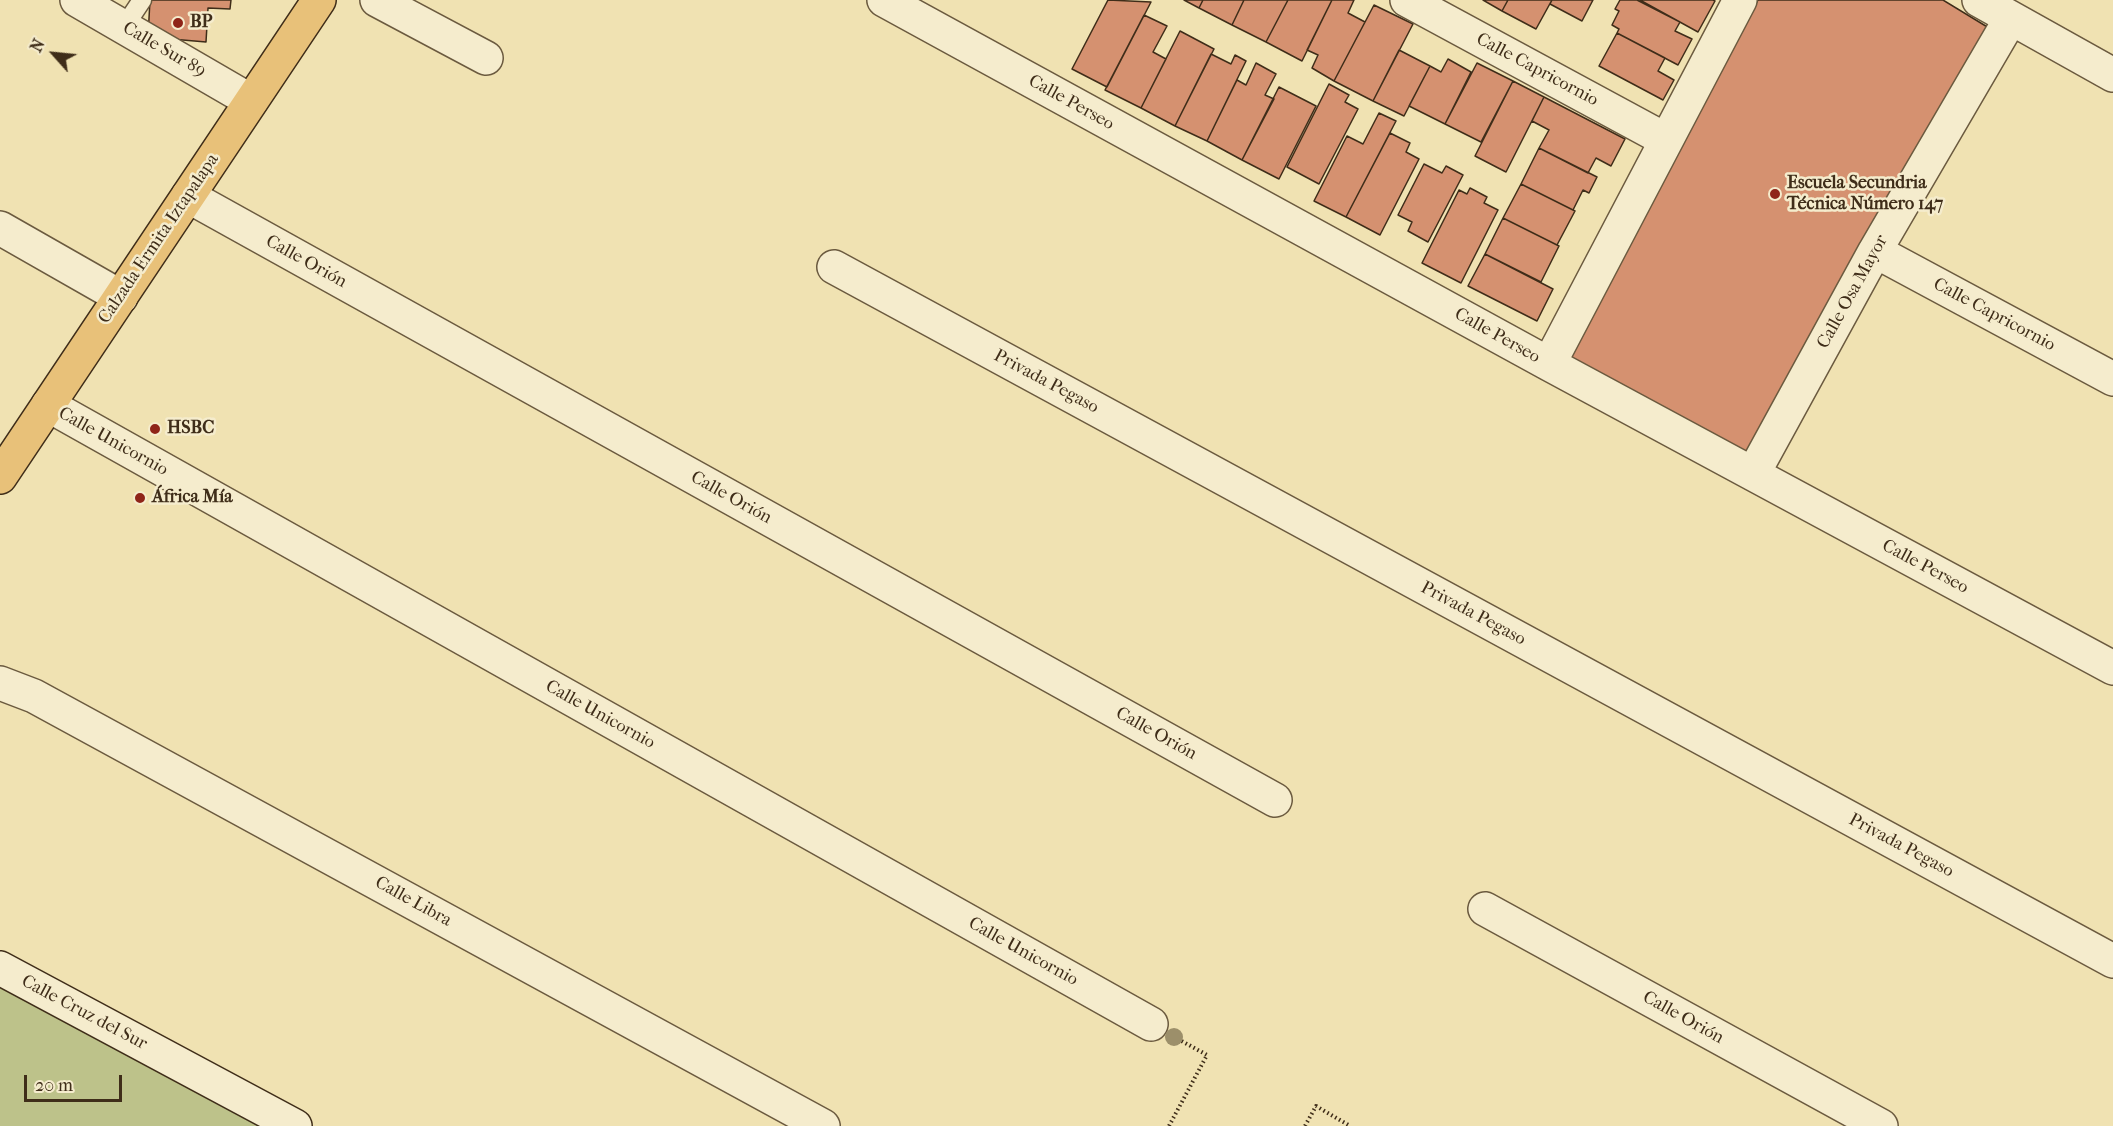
<!DOCTYPE html>
<html>
<head>
<meta charset="utf-8">
<style>
	body { margin:0 }
	#map { position:relative; width:2113px; height:1126px; overflow:hidden; background:#f0e2b2; font-family:"IM FELL French Canon",serif }
	canvas { display:block }
	.north { position:absolute; left:24px; top:24px; width:60px; height:60px; -webkit-text-stroke:4px #f5eccd; paint-order:stroke; rotate:297deg; font-size:16px; font-weight:700; line-height:24px; text-align:center; color:#3f2d19 }
	.north::after { content:''; display:block; margin:auto; width:21px; height:27px; background:#3f2d19; clip-path:polygon(50% 0,100% 100%,50% 72%,0 100%) }
	.scale { position:absolute; left:24px; top:1075px; width:98px; height:27px; box-sizing:border-box; border:3px solid #3f2d19; border-top:0; padding-left:8px; font-size:18px; line-height:21px; white-space:nowrap; color:#3f2d19; -webkit-text-stroke:4px #f5eccd; paint-order:stroke }
</style>
</head>
<body>
<div id="map">
<canvas width="2113" height="1126"></canvas>
<div class="north">N</div>
<div class="scale">20 m</div>
</div>
<script>
const c = document.querySelector('canvas').getContext('2d');
c.lineJoin = 'round';
function paint(path, color) { c.fillStyle = color; c.fill(path, 'evenodd'); }
function trace(path, color, width, dash) { c.strokeStyle = color; c.lineWidth = width; c.lineCap = dash ? 'butt' : 'round'; c.setLineDash(dash || []); c.stroke(path); }
function write(font, color, halo, rows, align = 'center') {
  c.font = font + ' "IM FELL French Canon",serif'; c.lineWidth = 5; c.setLineDash([]); c.textBaseline = 'middle'; c.strokeStyle = halo; c.fillStyle = color; for (const [text, x, y, turn = 0] of rows) {
    c.save(); c.translate(x, y); c.rotate((+turn || 0) * Math.PI / 180); c.textAlign = isNaN(turn) ? turn : align; if (halo) c.strokeText(text, 0, 0); c.fillText(text, 0, 0); c.restore();
  }
}
paint(new Path2D(`
	M0,982l270,144h-270z`), '#bdc28a');
const building = new Path2D(`
	M150,0h81l-1,9 -22,-1 -2,34 -58,-5z
	M1108,0l43,2 -44,85 -35,-18z
	M1184,0h19l-4,8z
	M1203,0h41l-12,25 -33,-17z
	M1244,0h44l-22,42 -34,-17z
	M1288,0h44l-30,61 -36,-19z
	M1332,0h22l-6,13 17,9 -31,59 -22,-13 6,-13 -11,-5z
	M1483,0h25l-6,11z
	M1508,0h44l-16,29 -34,-18z
	M1552,0h41l-11,21 -32,-17z
	M1620,0h17l43,22 -5,9 17,8 -14,26 -61,-32 2,-4 -7,-4 7,-14 -4,-2z
	M1640,0h73l2,1 -17,31z
	M1758,0h185l46,28 -243,424 -177,-92z
	M1374,5l39,19 -40,77 -39,-20z
	M1144,15l23,11 -14,26 13,7 -25,49 -36,-18z
	M1180,31l34,18 -39,77 -34,-18z
	M1617,33l48,25 -7,13 16,9 -11,20 -64,-34z
	M1399,50l31,16 -26,50 -31,-15z
	M1211,54l20,10 4,-9 11,6 -39,80 -32,-15z
	M1448,59l23,13 -26,52 -36,-18 21,-40 11,6z
	M1256,63l20,11 -11,21 9,4 -32,61 -35,-19 30,-61 9,5z
	M1477,63l36,18 -32,61 -36,-18z
	M1513,81l31,16 -38,75 -31,-16z
	M1329,84l20,11 -4,7 13,7 -39,75 -32,-17z
	M1279,87l37,19 -37,73 -37,-19z
	M1544,97l81,42 -14,27 -15,-8 -8,15 -49,-25 10,-18 -17,-9z
	M1379,113l17,8 -50,96 -32,-16 33,-65 16,8z
	M1390,133l20,10 -4,9 13,7 -39,76 -34,-18z
	M1539,148l58,29 -8,16 -6,-3 -10,20 -52,-26z
	M1424,164l18,9 4,-7 17,9 -35,67 -20,-11 4,-9 -14,-7z
	M1521,184l54,27 -18,34 -54,-27z
	M1470,188l17,9 -3,6 14,7 -37,73 -39,-20 37,-73 8,4z
	M1503,218l56,28 -18,36 -56,-28z
	M1485,254l68,35 -16,32 -69,-35z`);
paint(building, '#d59170');
trace(building, '#3f2d19', 1.5);
const lane = new Path2D(`
	M124,27l18,-27`);
const street = new Path2D(`
	M77,0l174,101
	M377,0l109,58
	M884,0l665,364 564,304
	M1407,0l259,140
	M1979,0l134,75
	M188,196l1087,604
	M0,228l121,69
	M1875,251l238,128
	M834,267l1279,694
	M1549,364l191,-364
	M48,405l1103,619
	M1753,474l122,-223 136,-233
	M0,683l34,13 789,430
	M1485,909l396,217`);
const secondary = new Path2D(`
	M0,968l295,158`);
const primary = new Path2D(`
	M0,477l319,-477`);
trace(lane, '#6b5a3f', 21);
trace(street, '#6b5a3f', 36);
trace(secondary, '#3f2d19', 36);
trace(primary, '#3f2d19', 36);
trace(new Path2D(`
	M1169,1126l38,-71 -29,-16
	M1305,1126l11,-20 34,20`), '#3f2d19', 4, [1.5, 3]);
trace(lane, '#f5eccd', 18);
trace(street, '#f5eccd', 33);
trace(secondary, '#f5eccd', 33);
trace(primary, '#e8c179', 33);
c.fillStyle = '#9c8f6a';
for (const [x, y] of [
	[1174,1037]
]) { c.beginPath(); c.arc(x, y, 9, 0, 2 * Math.PI); c.fill(); }
for (const [x, y, r, color] of [
	[178,23,6,"#8f2418"],
	[1775,194,6,"#8f2418"],
	[155,429,6,"#8f2418"],
	[140,498,6,"#8f2418"]
]) { const dot = new Path2D(); dot.arc(x, y, r, 0, 2 * Math.PI); c.fillStyle = color; c.fill(dot); trace(dot, '#f5eccd', 2); }
write('bold 18px', '#3f2d19', '#f5eccd', [
	["BP",190,23],
	["Escuela Secundria",1787,184],
	["Técnica Número 147",1787,205],
	["HSBC",167,429],
	["África Mía",152,498]
], 'left');
write('18px', '#3f2d19', '#f5eccd', [
	["Calle Sur 89",164,50,30],
	["Calle Capricornio",1537,70,28],
	["Calle Perseo",1071,103,29],
	["Calzada Ermita Iztapalapa",159,239,-56],
	["Calle Orión",306,262,29],
	["Calle Osa Mayor",1853,292,-61],
	["Calle Capricornio",1994,315,28],
	["Calle Perseo",1497,336,29],
	["Privada Pegaso",1046,382,28],
	["Calle Unicornio",113,442,29],
	["Calle Orión",731,498,29],
	["Calle Perseo",1925,567,28],
	["Privada Pegaso",1473,614,28],
	["Calle Unicornio",600,715,29],
	["Calle Orión",1156,734,29],
	["Privada Pegaso",1901,846,28],
	["Calle Libra",413,902,29],
	["Calle Unicornio",1023,952,29],
	["Calle Cruz del Sur",84,1013,28],
	["Calle Orión",1683,1018,29]
]);
</script>
</body>
</html>
